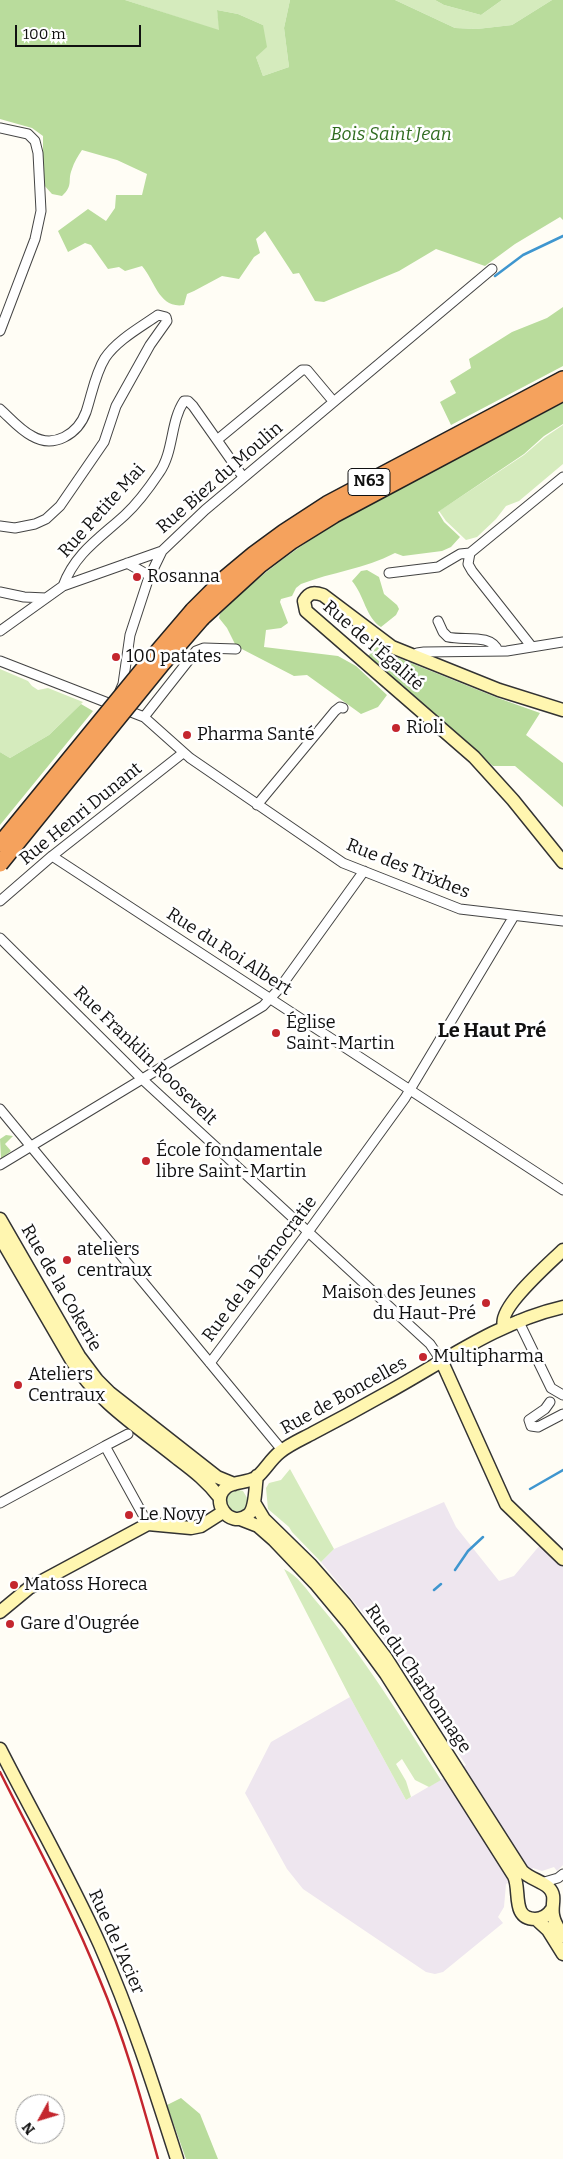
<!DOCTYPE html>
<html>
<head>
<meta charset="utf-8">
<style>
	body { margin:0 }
	#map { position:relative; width:563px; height:2159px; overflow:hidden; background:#fffdf5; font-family:Bitter,serif }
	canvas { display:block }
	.north { position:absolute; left:15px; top:2094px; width:50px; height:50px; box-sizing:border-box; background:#fff; border:1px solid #a0a0a0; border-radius:50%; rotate:231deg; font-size:14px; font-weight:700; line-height:20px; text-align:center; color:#111 }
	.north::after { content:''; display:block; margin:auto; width:18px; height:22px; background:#c4262e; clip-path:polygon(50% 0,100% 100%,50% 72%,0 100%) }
	.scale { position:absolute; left:15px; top:25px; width:126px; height:22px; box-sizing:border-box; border:2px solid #111; border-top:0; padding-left:6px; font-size:15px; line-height:18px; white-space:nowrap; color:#111; -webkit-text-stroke:4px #fff; paint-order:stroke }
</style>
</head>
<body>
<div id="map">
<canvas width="563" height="2159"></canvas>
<div class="north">N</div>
<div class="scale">100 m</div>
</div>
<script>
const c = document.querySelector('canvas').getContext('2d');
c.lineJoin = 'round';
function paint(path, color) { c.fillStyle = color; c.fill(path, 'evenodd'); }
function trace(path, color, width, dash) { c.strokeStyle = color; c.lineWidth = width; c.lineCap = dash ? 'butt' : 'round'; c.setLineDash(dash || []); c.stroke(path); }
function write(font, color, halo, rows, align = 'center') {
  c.font = font + ' Bitter,serif'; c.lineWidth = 5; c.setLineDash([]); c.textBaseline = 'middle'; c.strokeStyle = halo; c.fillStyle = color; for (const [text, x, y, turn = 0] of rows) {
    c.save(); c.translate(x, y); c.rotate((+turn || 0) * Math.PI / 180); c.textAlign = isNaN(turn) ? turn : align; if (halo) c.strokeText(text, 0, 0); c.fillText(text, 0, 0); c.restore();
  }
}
paint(new Path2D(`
	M444,1502l12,25 43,54 15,-5 26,-31 23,22v298l-6,6 -3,-4 -12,4 -9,-3 -27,16 -2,23 -6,10 5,6 -60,49 -8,2 -9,-2 -123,-83 -16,-20 -42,-76 26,-51 79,-45 56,103 60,-35 -87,-133 -58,-70 13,-13z`), '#eee6ef');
paint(new Path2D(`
	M125,0h165l-6,28 5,39 -26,9 -7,-19 7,-32 -25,-11 -21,-4 3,21z
	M395,0h40l9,5 37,10 21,-15h50l-40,25 -35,4 -22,-1z
	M563,425v39l-44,37 -13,5 -10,13 -19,18 -11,3 -20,-19 -7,-10 85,-56 21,-18z
	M0,669l28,12 4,5 6,4 10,-2 35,14 -34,33 -39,23 -10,-6z
	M290,1469l44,80 -13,13 -29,-30 -3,-5 -21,-18 -2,-21 3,-5 12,-3z
	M235,1489l8,2 6,10 -5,10c-9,4 -12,0 -18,-6v-8z
	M284,1569c13,6 23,21 32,32 48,55 86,118 125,179l-12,7 -14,-7 -13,-21 -6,5 10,17 5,16 -5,3 -55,-101z`), '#d5ebbd');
paint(new Path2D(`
	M0,0h125l94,30 -2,-20 21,4 25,11 4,22 -11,10 7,19 26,-9 -5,-39 6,-28h105l60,28 22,1 35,-4 40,-25h11v220l-3,-3 -45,27 -30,22 -49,-17 -37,22 -75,31 -9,-1 -16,-28 -6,1 -28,-43 -9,8 4,14 -6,4 -15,22 -17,-3 -28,15 -7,3 -3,11c-25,4 -29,-24 -42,-39l-17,5 -6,-4 -11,2 -17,-24 -6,-2 -17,9 -10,-21 30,-22 18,12 9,-13 1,-13h26l5,-21 -30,-14 -35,-10c-4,6 -8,12 -10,19 -5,12 2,16 -10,27l-10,-2 -9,-10v-48l-11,-8 -32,-9z
	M435,0h67l-21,15 -37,-10z
	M563,307v59l-112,59 -11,-23 16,-9 -6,-12 21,-13 -2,-9 43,-27 35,-14z
	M563,403v21l-19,12 -20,18 -86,58 6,10 16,15 -9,10 -9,4 -39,5 -8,-3c-31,16 -63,19 -94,31l-5,4 -4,8 -11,3 -1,3 8,21 -7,5 -15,2 -2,17 74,9 18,10 31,29 -9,12 -17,7 -54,-39 -13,1 -58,-30 -9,-18 -8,-10 1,-4c38,-39 83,-72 131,-99z
	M367,570l12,7 5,17 13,11 2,4 -3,6 -15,12c-15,-9 -17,-32 -29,-46l9,-10z
	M378,646l13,9 107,43 42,15 -14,22 37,28v44l-48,-41h-22l-125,-110z
	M81,704l12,7 -93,114v-73l10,6 39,-23z
	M6,1135l7,1 -8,8 6,7 -10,8 -1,-20z
	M181,2098l19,16 18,45h-32l-19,-54z`), '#b9dc9c');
trace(new Path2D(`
	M495,276l28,-21 40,-19
	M530,1489l33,-19
	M455,1570l13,-19 15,-14
	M434,1590l7,-6`), '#3f96cf', 2.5);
const street = new Path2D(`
	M0,128l28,6 7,7 3,12 3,58 -6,28 -35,92
	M0,409c10,9 20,21 32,27 22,13 46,-2 54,-24 6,-18 9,-38 19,-54 12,-18 36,-31 53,-43l8,2 1,4 -17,24 -34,61 -12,36 -44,64 -14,13 -11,5 -20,4 -15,-2
	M217,440l85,-70h5l26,31
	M470,553l-2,11 4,7 60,76
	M127,563l23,13
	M389,573l49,-6 22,-13 10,-1 93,-76
	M63,586c12,-33 37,-48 62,-71 13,-12 24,-27 34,-42 15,-21 11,-51 25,-72h4l5,5 50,71
	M0,592l24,5 22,1
	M438,621l5,11 5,5c16,4 43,-4 50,14
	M0,631l63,-45 99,-35
	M415,656l2,-3 7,-1 83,-1 56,-9
	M0,661l144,56 46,41 153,105 117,46 103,12
	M120,691l3,-7 7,-49 18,-55 14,-29 43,-41 287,-241
	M144,717l52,-66 8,-3 32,1
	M257,805l78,-94 5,-4 3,1
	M52,856l511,334
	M0,901l52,-45 131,-103
	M0,938l142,141 288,265 12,18
	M0,1109l282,341
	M0,1165l263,-159 16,-17 85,-118
	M518,1320l33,68
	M210,1363l98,-131 97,-134 109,-182
	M551,1388l12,7
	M550,1402l-5,7 -16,11 2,6 7,1 25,-13
	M105,1446l23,-12
	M0,1503l105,-57 43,78
	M541,1883l17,-5 5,-4`);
const secondary = new Path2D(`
	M563,710l-64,-20 -107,-43 -69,-52c-9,-3 -14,-3 -19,6l2,10 168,146 39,43 50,62
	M0,1219l79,137 18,24 13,13 107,84 17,7
	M0,1237l72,124c26,41 69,68 106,98 16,12 30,23 42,39
	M504,1326c-7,-18 46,-63 59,-76
	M442,1362l64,142 57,55
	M257,1476c-2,11 -1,33 -9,39 -19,15 -40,-16 -20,-29 9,-5 20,-3 29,-9 8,-7 14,-18 23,-25 10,-8 22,-13 33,-19 23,-12 47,-25 70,-38 59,-32 114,-73 180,-88
	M255,1504l9,15 46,45 35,40 41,54 136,213c8,8 20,10 27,17 8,8 2,17 4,27 1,8 6,14 10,21
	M240,1519l18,7 16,14 41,43 35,42 36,49 128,202c7,14 -3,43 21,43 8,0 13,-4 17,-10
	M0,1612l29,-24 119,-64 43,4 10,-2 22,-14
	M0,1749c33,65 70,129 100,196 31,70 54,142 77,214
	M536,1919l12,11 15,24`);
const highway = new Path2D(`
	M193,610l31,-31 30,-25 30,-22 43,-28 236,-125
	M202,618l58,-53 32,-24 42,-26 229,-122`);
trace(street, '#444', 11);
trace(secondary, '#333', 15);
trace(highway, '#222', 18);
trace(street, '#fff', 9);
trace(secondary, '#fff6b0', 12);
trace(highway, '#f5a25d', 15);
trace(new Path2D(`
	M0,1772c34,68 71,136 99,206 25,59 42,120 59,181`), '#c4262e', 2.5);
const highwayBridge = new Path2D(`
	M0,844l153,-187 40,-47
	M0,864l162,-200 40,-46`);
trace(highwayBridge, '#222', 18, []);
trace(highwayBridge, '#f5a25d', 15);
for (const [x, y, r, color] of [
	[137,577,5,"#c4262e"],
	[116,657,5,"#c4262e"],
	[396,728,5,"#c4262e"],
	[187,735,5,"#c4262e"],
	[276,1033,5,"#c4262e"],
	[146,1161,5,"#c4262e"],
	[67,1260,5,"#c4262e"],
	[486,1303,5,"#c4262e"],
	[423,1357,5,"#c4262e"],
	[18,1385,5,"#c4262e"],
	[129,1515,5,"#c4262e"],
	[14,1585,5,"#c4262e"],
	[10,1624,5,"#c4262e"]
]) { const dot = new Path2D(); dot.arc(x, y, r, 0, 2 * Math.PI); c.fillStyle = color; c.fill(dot); trace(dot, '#fff', 2); }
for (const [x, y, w] of [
	[369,482,42]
]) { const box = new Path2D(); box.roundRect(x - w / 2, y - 13.5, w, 27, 4); c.fillStyle = '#fff'; c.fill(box); trace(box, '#111', 1); }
write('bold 16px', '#111', null, [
	["N63",369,482]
]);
write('italic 18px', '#2f6b1f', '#fff', [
	["Bois Saint Jean",391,135]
]);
write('18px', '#111', '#fff', [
	["Rue Biez du Moulin",220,478,-41],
	["Rue Petite Mai",102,511,-48],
	["Rue de l'Égalité",373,646,41],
	["Rue Henri Dunant",81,814,-39],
	["Rue des Trixhes",408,869,22],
	["Rue du Roi Albert",229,952,33],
	["Rue Franklin Roosevelt",145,1056,44],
	["Rue de la Démocratie",260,1269,-53],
	["Rue de la Cokerie",61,1288,60],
	["Rue de Boncelles",344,1396,-29],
	["Rue du Charbonnage",418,1679,56],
	["Rue de l'Acier",116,1942,66]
]);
write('18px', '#111', '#fff', [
	["Rosanna",147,577],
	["100 patates",126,657],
	["Rioli",406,728],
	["Pharma Santé",197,735],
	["Église",286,1023],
	["Saint-Martin",286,1044],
	["École fondamentale",156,1151],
	["libre Saint-Martin",156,1172],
	["ateliers",77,1250],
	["centraux",77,1271],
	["Maison des Jeunes",476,1293,"right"],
	["du Haut-Pré",476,1314,"right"],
	["Multipharma",433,1357],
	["Ateliers",28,1375],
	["Centraux",28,1396],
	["Le Novy",139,1515],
	["Matoss Horeca",24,1585],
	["Gare d'Ougrée",20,1624]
], 'left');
write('bold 20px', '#111', '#fff', [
	["Le Haut Pré",492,1031]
]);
</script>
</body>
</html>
